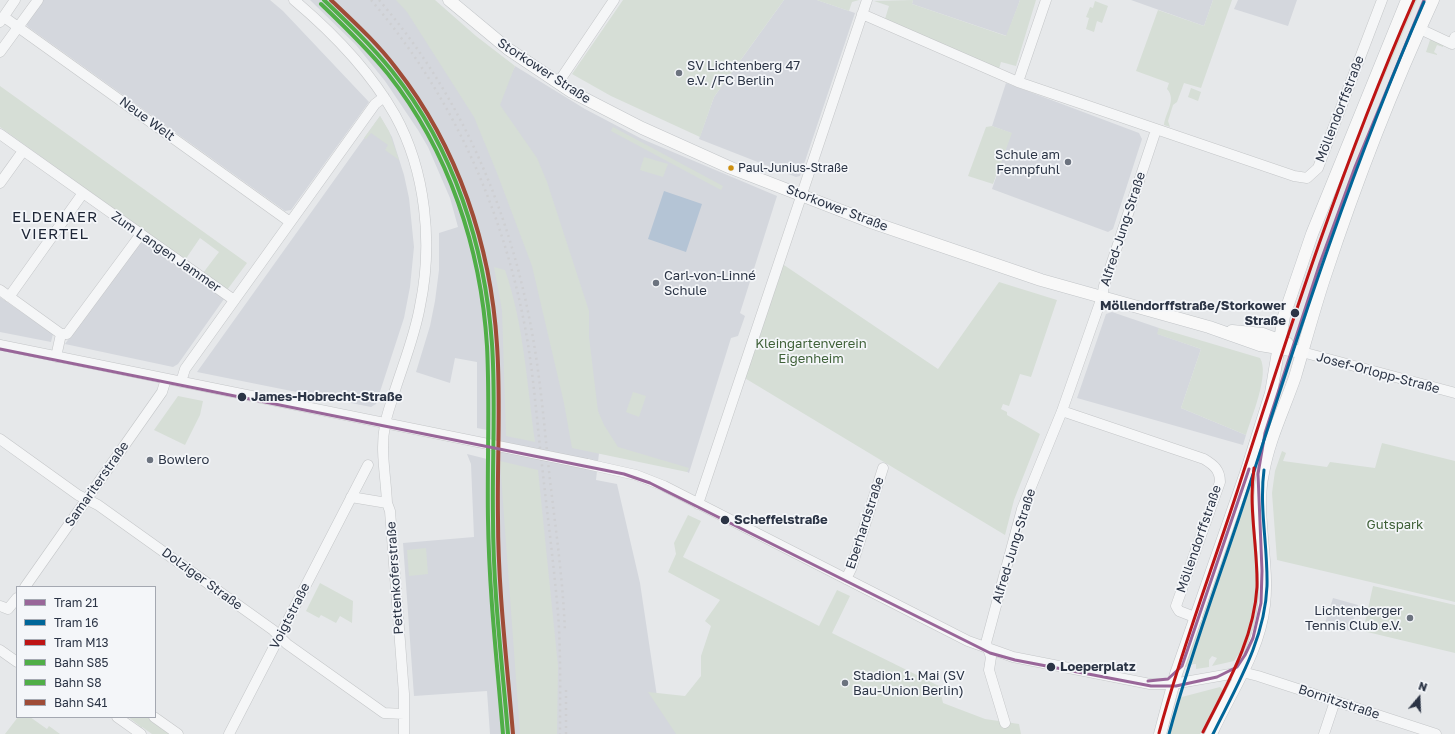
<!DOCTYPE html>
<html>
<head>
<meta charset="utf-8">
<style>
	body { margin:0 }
	#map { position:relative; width:1455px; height:734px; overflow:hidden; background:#e6e8ea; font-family:"Golos Text",sans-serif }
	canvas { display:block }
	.legend { position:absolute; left:16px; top:586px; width:140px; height:132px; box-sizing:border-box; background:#f4f6f9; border:1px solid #a4a8b1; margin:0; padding:5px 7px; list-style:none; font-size:12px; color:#2b3445 }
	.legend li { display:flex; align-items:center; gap:8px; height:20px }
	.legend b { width:20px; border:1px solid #a4a8b1 }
	.north { position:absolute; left:1399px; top:678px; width:40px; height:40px; -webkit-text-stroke:3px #f4f6f9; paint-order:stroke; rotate:19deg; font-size:11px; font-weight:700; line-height:16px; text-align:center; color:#2b3445 }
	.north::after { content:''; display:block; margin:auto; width:14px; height:18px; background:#2b3445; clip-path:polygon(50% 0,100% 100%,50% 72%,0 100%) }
</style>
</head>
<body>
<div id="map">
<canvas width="1455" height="734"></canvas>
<ul class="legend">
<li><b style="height:5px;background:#969"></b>Tram 21</li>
<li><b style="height:5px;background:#069"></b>Tram 16</li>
<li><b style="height:5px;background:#be1414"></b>Tram M13</li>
<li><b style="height:5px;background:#50ae47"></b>Bahn S85</li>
<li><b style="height:5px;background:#50ae47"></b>Bahn S8</li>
<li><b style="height:5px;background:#9f4c37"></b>Bahn S41</li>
</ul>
<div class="north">N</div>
</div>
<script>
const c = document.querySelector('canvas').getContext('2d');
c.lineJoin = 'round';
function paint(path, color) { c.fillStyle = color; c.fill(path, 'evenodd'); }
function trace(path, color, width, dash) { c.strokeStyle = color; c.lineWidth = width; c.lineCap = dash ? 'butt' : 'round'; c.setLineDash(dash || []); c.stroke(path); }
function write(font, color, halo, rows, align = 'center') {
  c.font = font + ' "Golos Text",sans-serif'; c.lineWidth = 3.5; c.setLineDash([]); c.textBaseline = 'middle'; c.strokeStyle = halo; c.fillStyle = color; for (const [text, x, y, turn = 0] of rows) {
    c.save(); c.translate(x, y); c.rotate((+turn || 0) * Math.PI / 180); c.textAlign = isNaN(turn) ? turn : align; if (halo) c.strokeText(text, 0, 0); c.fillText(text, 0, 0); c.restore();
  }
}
paint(new Path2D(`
	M41,0h229l13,11 86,91 -78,108 -6,1 -257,-184 -2,-3z
	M310,0h110l88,81 7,-15 70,43 57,30 135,57 -37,117 5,3 -7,20 -7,2 -42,135 -5,-3 -85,-17 -3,27 21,4 23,99 18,120 36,31h-204l-3,-43 -73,5 -11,-153 71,-6 -3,-73 -4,-10 20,5v-29l-10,-2v-66l-22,-4 -5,25 -34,-11 14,-46 5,-25 4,-31v-37l19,-6 -8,-29 -22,-51 -10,-17 -33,-49 -29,-36z
	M784,0h33l38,13 -55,163 -4,1 -97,-38 15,-42z
	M913,0h107l-13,36 -95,-32z
	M1131,0h82l-9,26z
	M1238,0h59l-9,26 -54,-17z
	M1006,83l133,50 3,6 -29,90 -5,3 -116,-43 19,-56 -19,-7z
	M380,116l12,21 12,38 5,23 5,49 -4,40 -6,31 -28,86 -5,3 -174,-35z
	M140,239l84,60 -46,65 -5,3 -108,-23z
	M0,297l53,37 -2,8 -51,-10z
	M1112,312l47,16 -1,6 43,15 -20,59 65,27 -3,10 -166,-47 29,-84z
	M1333,598l25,7 -8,26 -25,-8z`), '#d4d7dd');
paint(new Path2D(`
	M396,0h39l41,36 39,30 -15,39 37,53 10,24 42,129v26l9,74 6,14 14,22 71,21 -2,4 -115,-24 -8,-45 -32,-137 -35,-93 -23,-56 -67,-105z
	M623,0h161l-70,97 -14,40 -89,-41 -39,-22z
	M817,0h42l-7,2 -3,9z
	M913,0l-1,4 94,32 14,-36h16l-20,66 -15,-4 -2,7 -114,-50 4,-13 -15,-5z
	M1213,0h19l-31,88 -17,-5 -7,19 -4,3 -5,16 2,6 -6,-2c1,-12 13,-25 3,-36l2,-6 -33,-12 22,-61 46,16z
	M1414,0h3l-49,115 -45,120h-2l62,-161z
	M1095,1l13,5 -6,17 -5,-2 -3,11 -8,-3 3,-11 -3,-1 4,-10 3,1z
	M1434,38l10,5 -1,4 -6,-2 -3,7 3,2v1l-11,-3 4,-12z
	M0,86l247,177 -20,27 -24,-17 16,-21 -19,-14 -15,22 -185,-133z
	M1191,88l10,4 -3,9 -10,-4z
	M380,116l9,15 10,29 -14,-10 3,-5 -17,-12 -5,6 -2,-1z
	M992,126l20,7 -19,51 -25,-8 18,-49z
	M613,127l110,59 -2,4 -110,-59z
	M644,157l24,7 -5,13 -23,-7z
	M781,263l157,106 61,-87 58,18 -26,77 -11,-3 -11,32 -6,-2 -2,5 6,3v3l33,19 -26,66 -9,35 -262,-158z
	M494,267l11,3c19,55 22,115 30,172l-29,-6 -4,-126z
	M1159,328l101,30c10,16 -9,60 -14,77l-65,-27 20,-59 -44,-15z
	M633,392l13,4 -7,21 -13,-5z
	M178,396l25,5 -3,14 -15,30 -31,-15z
	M1382,443l73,18v141l-178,-42 -5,-67 3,-22 7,-20 4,2 -3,8 44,6 3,-5 45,6z
	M500,461l38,9 20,196 -1,68h-37z
	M1251,474l4,2c-3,65 17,115 -12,178l-5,1 -4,6 -22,5 5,-8 -5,-2 -3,4v7l-13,2v-5h-2l-9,3z
	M688,515l13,6 -18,36 136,69 18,-36 13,6 -18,37 107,53 4,17 42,16 34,5 2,10h-345l-28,-42 37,4 16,-20v-20l10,-30 -6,-5 15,-21 -52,-28 8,-18 -2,-11z
	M426,548l2,26 -19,2 -2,-26z
	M320,583l33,18 -1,22 -12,-7 -4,7 -15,-8 -2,3 -13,-7z
	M1373,586l82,19v48l-92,-22z
	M1220,687l3,3 -23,44h-32l10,-36z
	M18,717h12l17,12 2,-3 11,8h-55z
	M128,717h22l-1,2 20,15h-17l-10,-7 -1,2 -1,-3z`), '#d6ded6');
paint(new Path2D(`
	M664,191l38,13 -16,48 -38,-13z`), '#b4c4d5');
const minor = new Path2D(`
	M294,0c38,32 76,71 101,115 31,56 38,129 25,191 -5,29 -16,56 -25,84 -3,11 -8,23 -10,35 -5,25 1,52 2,78l3,8 14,183v40
	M862,14l156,68 276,94 13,2 11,-10 64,-168
	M4,17l286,205
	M0,22l15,-22
	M1420,29l32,15 3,-7
	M0,52l38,-52
	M1018,82l28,-82
	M558,83l56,-83
	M0,134l234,166
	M0,183l23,-32
	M0,290l61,44h6l74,-100
	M9,297l74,-104
	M0,345l488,99
	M1302,352l153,41
	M56,357l5,-23
	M181,382l4,-13 190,-265 9,-7
	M1062,411l142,48c10,6 16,11 16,23l-44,124 3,5 18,7
	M0,439l78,56 20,10 175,125 14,14 97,69 20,1
	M587,464l49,11 28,11 304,155 45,16 137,27h23l69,-12 16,4 178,58
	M351,497l36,6
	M698,504l169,-504
	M846,579l5,-10 32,-101
	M25,587l137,-195 4,-13
	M0,606l8,3 9,-11
	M0,650l17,12
	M117,717l24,17
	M154,717l24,17
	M1005,723l-16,-53 2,-13 -5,-14 36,-134 40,-98 40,-114 2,-11 52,-156
	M229,734l139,-269
	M1324,734l11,-33`);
const major = new Path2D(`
	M449,0l59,49 64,43 70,36 89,40 137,53 173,59 168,47 51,18 42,7
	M1232,331l31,3 24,9
	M1160,734l16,-60 70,-201 25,-80 13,-77 28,-82 95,-234
	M1211,734c19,-42 48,-82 53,-129 5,-43 -10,-92 -1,-132 6,-34 21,-64 32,-96 10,-34 19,-68 30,-101 31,-94 67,-187 108,-276`);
trace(minor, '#c4c6c8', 11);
trace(major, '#c2c5c8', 13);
trace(minor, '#f5f6f7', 10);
trace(major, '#f8f8f8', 12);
trace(new Path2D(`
	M371,0c80,93 131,207 154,327 9,48 12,98 18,147 5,46 11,93 15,139 3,40 2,81 2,121
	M379,0c80,92 130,208 152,327 9,47 13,96 18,144 6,54 14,107 16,161
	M566,690v44`), '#cecfd2', 2.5, [2, 4]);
const minorBridge = new Path2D(`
	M488,444l99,20`);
trace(minorBridge, '#c4c6c8', 11, []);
trace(minorBridge, '#f5f6f7', 10);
trace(new Path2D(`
	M324,0c24,23 47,45 68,71 62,78 93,175 100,273 4,58 0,116 1,174 0,72 9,144 15,216`), '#50ae47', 4);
trace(new Path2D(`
	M321,4c23,22 47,45 67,70 61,77 93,175 99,272 3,58 0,115 1,173 1,72 9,143 15,215`), '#50ae47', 4);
trace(new Path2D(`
	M331,0c23,22 46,43 65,68 62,79 95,178 101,277 4,57 0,115 1,173 0,72 9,144 15,216`), '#9f4c37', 4);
trace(new Path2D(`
	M0,349l624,125 26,9 340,170 25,7 136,26h25l41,-9 20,-10 8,-12 8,-17 8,-35 1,-32 -4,-97 7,-41 55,-170 35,-96 69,-167
	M1148,681l20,-2 14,-13 67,-197`), '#969', 3);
trace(new Path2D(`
	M1169,734c22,-82 52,-160 78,-241 53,-166 107,-331 177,-491
	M1213,734c23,-47 52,-94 54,-148 1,-39 -8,-78 -3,-116`), '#069', 3);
trace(new Path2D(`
	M1203,732c23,-46 51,-92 54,-145 1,-39 -9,-79 -3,-119
	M1159,733c22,-82 52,-161 78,-241 54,-168 106,-330 177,-492`), '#be1414', 3);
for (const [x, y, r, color] of [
	[679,73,4,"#6c737f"],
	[1068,162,4,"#6c737f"],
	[731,168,3.5,"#ce8f0e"],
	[656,283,4,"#6c737f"],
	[1295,313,5,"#2b3445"],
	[242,397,5,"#2b3445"],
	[150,460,4,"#6c737f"],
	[725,520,5,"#2b3445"],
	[1410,618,4,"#6c737f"],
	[1051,667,5,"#2b3445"],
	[845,683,4,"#6c737f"]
]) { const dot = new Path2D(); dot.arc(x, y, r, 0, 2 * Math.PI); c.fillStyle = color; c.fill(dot); trace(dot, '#f4f6f9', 1.5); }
write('12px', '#2b3445', '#f4f6f9', [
	["Paul-Junius-Straße",738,168]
], 'left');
write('13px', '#2b3445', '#f4f6f9', [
	["SV Lichtenberg 47",687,66],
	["e.V. /FC Berlin",687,81],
	["Schule am",1060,155,"right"],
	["Fennpfuhl",1060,170,"right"],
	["Carl-von-Linné",664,276],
	["Schule",664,291],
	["Bowlero",158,460],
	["Lichtenberger",1402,611,"right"],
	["Tennis Club e.V.",1402,626,"right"],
	["Stadion 1. Mai (SV",853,676],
	["Bau-Union Berlin)",853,691]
], 'left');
write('13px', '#2b3445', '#f4f6f9', [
	["Storkower Straße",544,71,33],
	["Möllendorffstraße",1340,109,-69],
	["Neue Welt",147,119,36],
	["Storkower Straße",837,208,21],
	["Alfred-Jung-Straße",1123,229,-72],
	["Zum Langen Jammer",166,252,35],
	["Josef-Orlopp-Straße",1378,373,15],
	["Samariterstraße",97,484,-55],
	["Eberhardstraße",865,523,-72],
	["Möllendorffstraße",1199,539,-71],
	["Alfred-Jung-Straße",1014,546,-73],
	["Pettenkoferstraße",395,578,-94],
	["Dolziger Straße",202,579,36],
	["Voigtstraße",290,616,-63],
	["Bornitzstraße",1339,702,18]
]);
write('bold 13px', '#2b3445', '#f4f6f9', [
	["Möllendorffstraße/Storkower",1286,306,"right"],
	["Straße",1286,321,"right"],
	["James-Hobrecht-Straße",251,397],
	["Scheffelstraße",734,520],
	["Loeperplatz",1060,667]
], 'left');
write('13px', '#3f6138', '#f4f6f9', [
	["Kleingartenverein",811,344],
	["Eigenheim",811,359],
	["Gutspark",1395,525]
]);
c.letterSpacing = '1px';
write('15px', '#1d2536', '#f4f6f9', [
	["ELDENAER",55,217],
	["VIERTEL",55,234]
]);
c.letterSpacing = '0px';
</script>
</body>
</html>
